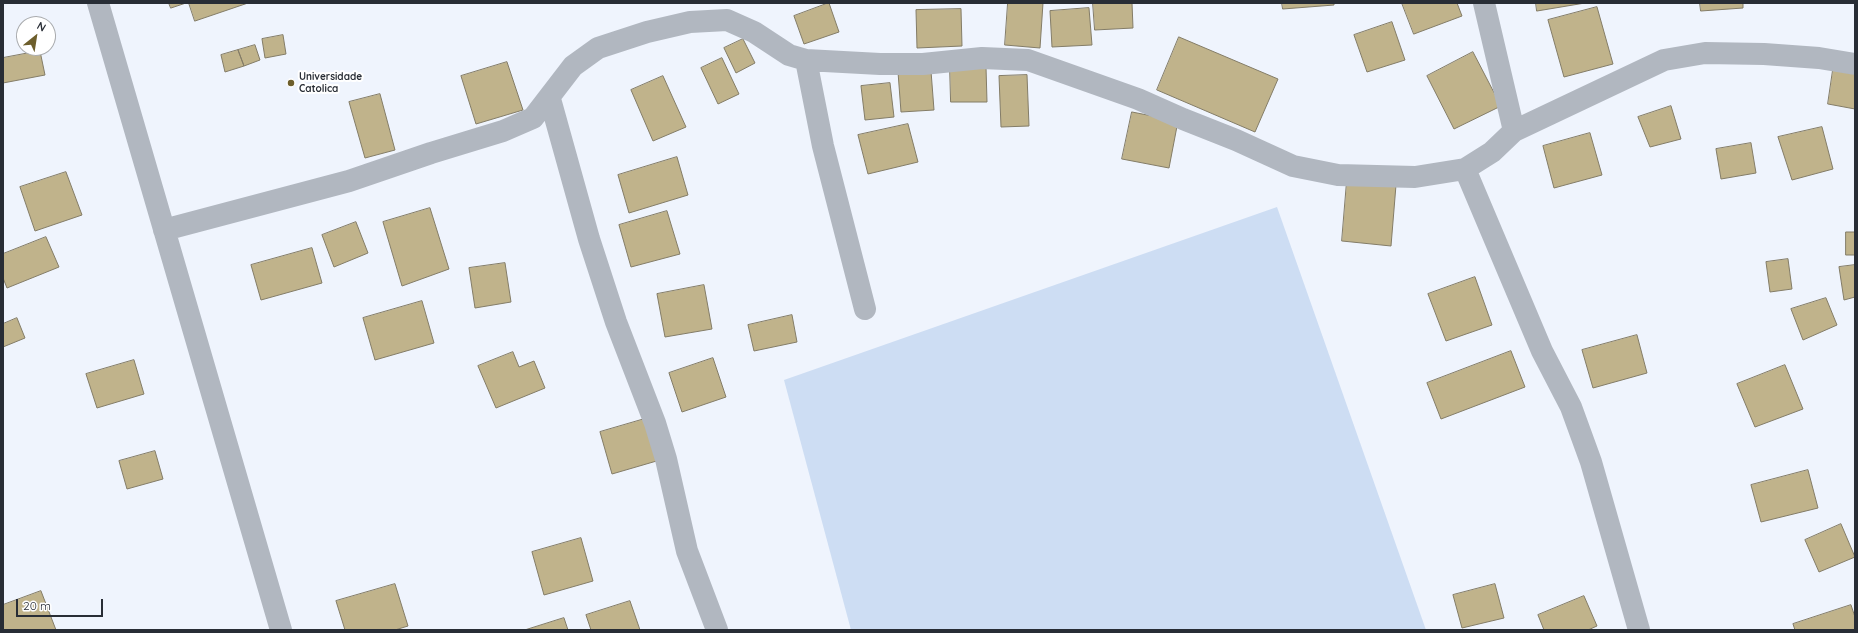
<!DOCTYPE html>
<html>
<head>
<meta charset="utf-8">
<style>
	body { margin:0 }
	#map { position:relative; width:1858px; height:633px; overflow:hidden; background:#eff4fd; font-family:Quicksand,sans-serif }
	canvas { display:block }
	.frame { position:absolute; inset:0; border:4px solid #282d35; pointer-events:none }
	.north { position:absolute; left:16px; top:16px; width:40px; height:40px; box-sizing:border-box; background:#fff; border:1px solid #a9abae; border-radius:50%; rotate:30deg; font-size:11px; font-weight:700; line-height:16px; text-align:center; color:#282d35 }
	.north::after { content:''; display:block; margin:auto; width:14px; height:18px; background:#6d5e2b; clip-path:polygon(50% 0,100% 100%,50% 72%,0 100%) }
	.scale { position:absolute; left:16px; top:599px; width:87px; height:18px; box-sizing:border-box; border:2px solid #282d35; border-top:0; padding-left:5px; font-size:12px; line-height:14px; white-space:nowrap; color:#282d35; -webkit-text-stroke:3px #fff; paint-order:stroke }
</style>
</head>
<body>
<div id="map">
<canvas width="1858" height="633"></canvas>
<div class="frame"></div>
<div class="north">N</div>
<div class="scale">20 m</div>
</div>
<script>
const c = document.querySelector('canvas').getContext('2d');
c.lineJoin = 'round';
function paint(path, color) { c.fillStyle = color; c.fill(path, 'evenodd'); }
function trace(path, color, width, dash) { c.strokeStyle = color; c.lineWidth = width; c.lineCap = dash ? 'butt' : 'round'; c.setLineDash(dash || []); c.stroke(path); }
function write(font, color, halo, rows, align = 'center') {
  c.font = font + ' Quicksand,sans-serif'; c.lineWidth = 4; c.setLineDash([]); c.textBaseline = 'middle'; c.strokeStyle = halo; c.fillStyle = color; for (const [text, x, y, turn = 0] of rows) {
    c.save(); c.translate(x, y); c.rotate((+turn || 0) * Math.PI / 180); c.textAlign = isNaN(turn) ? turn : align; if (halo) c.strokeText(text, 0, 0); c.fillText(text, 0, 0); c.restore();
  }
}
paint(new Path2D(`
	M1277,207l149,423h-575l-67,-250z`), '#cdddf3');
const building = new Path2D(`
	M169,3h17l-15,5z
	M189,3h59l-53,18z
	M829,3l10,29 -35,12 -10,-28z
	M1008,3h35l-3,45 -35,-3z
	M1093,3h39l1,25 -38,2z
	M1282,3h52v2l-51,4z
	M1402,3h55l5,13 -48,18z
	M1536,3h49l-48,8z
	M1700,3h43v5l-42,3z
	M1597,7l16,57 -49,13 -16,-57z
	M1089,8l3,37 -40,2 -2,-36z
	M961,9l1,37 -45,2 -1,-38z
	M1392,22l13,38 -38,12 -13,-37z
	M283,35l3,19 -21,4 -3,-19z
	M1179,37l99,42 -23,53 -98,-42z
	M743,39l12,24 -19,10 -12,-25z
	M255,45l5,15 -16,6 -6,-16z
	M238,50l6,16 -19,6 -4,-17z
	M40,51l5,24 -42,8v-25z
	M1473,52l28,54 -47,23 -27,-53z
	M722,58l17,36 -21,10 -17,-36z
	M507,62l16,48 -47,14 -15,-48z
	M950,67h36l1,35h-36z
	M1833,70l22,4v35l-27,-5z
	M931,71l3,39 -33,2 -3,-40z
	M1027,75l2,51 -28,1 -2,-51z
	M663,76l23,51 -33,14 -22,-51z
	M890,83l4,34 -29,3 -4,-34z
	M380,94l15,56 -30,8 -16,-56z
	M1671,106l10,33 -31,8 -12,-30z
	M1132,112l46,9 -9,47 -47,-9z
	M908,124l10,38 -50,12 -10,-39z
	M1822,127l11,42 -41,11 -14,-43z
	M1590,133l12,42 -48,13 -11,-42z
	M1751,143l5,30 -35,6 -5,-30z
	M677,157l11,38 -59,18 -11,-38z
	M66,172l16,43 -47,16 -15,-44z
	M1347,181l49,4 -5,61 -49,-5z
	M430,208l19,61 -47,17 -19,-64z
	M667,211l13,43 -49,13 -12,-42z
	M356,222l12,31 -34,14 -12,-32z
	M1846,232h9v23h-9z
	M46,237l13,30 -52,21 -4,-10v-24z
	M312,248l10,35 -61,17 -10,-35z
	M1788,259l4,30 -22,3 -4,-30z
	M505,263l6,39 -36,6 -6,-40z
	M1855,265v32l-11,3 -5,-33z
	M1475,277l17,48 -46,16 -18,-47z
	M704,285l8,44 -47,8 -8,-43z
	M1826,298l11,27 -34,15 -12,-31z
	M422,301l12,42 -59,17 -12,-42z
	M792,315l5,27 -43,9 -6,-26z
	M17,318l8,20 -22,9v-23z
	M1637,335l10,38 -54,15 -11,-38z
	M1511,351l14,36 -84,32 -14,-36z
	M513,352l6,15 15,-6 11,27 -49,20 -18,-42z
	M713,358l13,39 -44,15 -13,-39z
	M134,360l10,34 -47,14 -11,-34z
	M1785,365l18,44 -48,18 -18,-43z
	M648,418l12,42 -48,14 -12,-42z
	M155,451l8,28 -36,10 -8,-28z
	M1808,470l10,38 -57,14 -10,-37z
	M1841,524l14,33 -36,15 -14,-32z
	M581,538l12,43 -49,14 -12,-43z
	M395,584l13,42 -13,4h-50l-9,-29z
	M1495,584l9,34 -42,10 -9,-33z
	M41,591l15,39h-53v-25z
	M1584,596l13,30 -9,4h-44l-6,-15z
	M630,601l10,29h-49l-5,-15z
	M1851,605l4,12v13h-60l-2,-6z
	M564,618l4,12h-43z`);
paint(building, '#c0b38b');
trace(building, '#837c67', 1);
trace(new Path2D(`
	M98,3l183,627
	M1484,3l30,128 -22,21 -27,17 77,182 29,56 20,55 48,168
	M806,60l17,86 42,163
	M550,99l39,140 27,83 39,101 11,36 21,92 30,79
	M1514,131l150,-71 41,-7 59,1 55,4 36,6
	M164,230l185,-49 82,-28 72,-22 30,-13 40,-52 25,-18 49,-16 43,-10 37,-2 27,12 35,23 17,5 74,4h43l59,-6 46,2 110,39 45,20 53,21 57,26 45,9 77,2 50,-8`), '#b1b7c0', 22);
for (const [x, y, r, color] of [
	[291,83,4,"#6d5e2b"]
]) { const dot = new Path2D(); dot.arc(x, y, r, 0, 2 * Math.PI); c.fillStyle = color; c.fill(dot); trace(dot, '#fff', 1.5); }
write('bold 10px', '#282d35', '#fff', [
	["Universidade",299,77],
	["Catolica",299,89]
], 'left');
</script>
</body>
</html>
